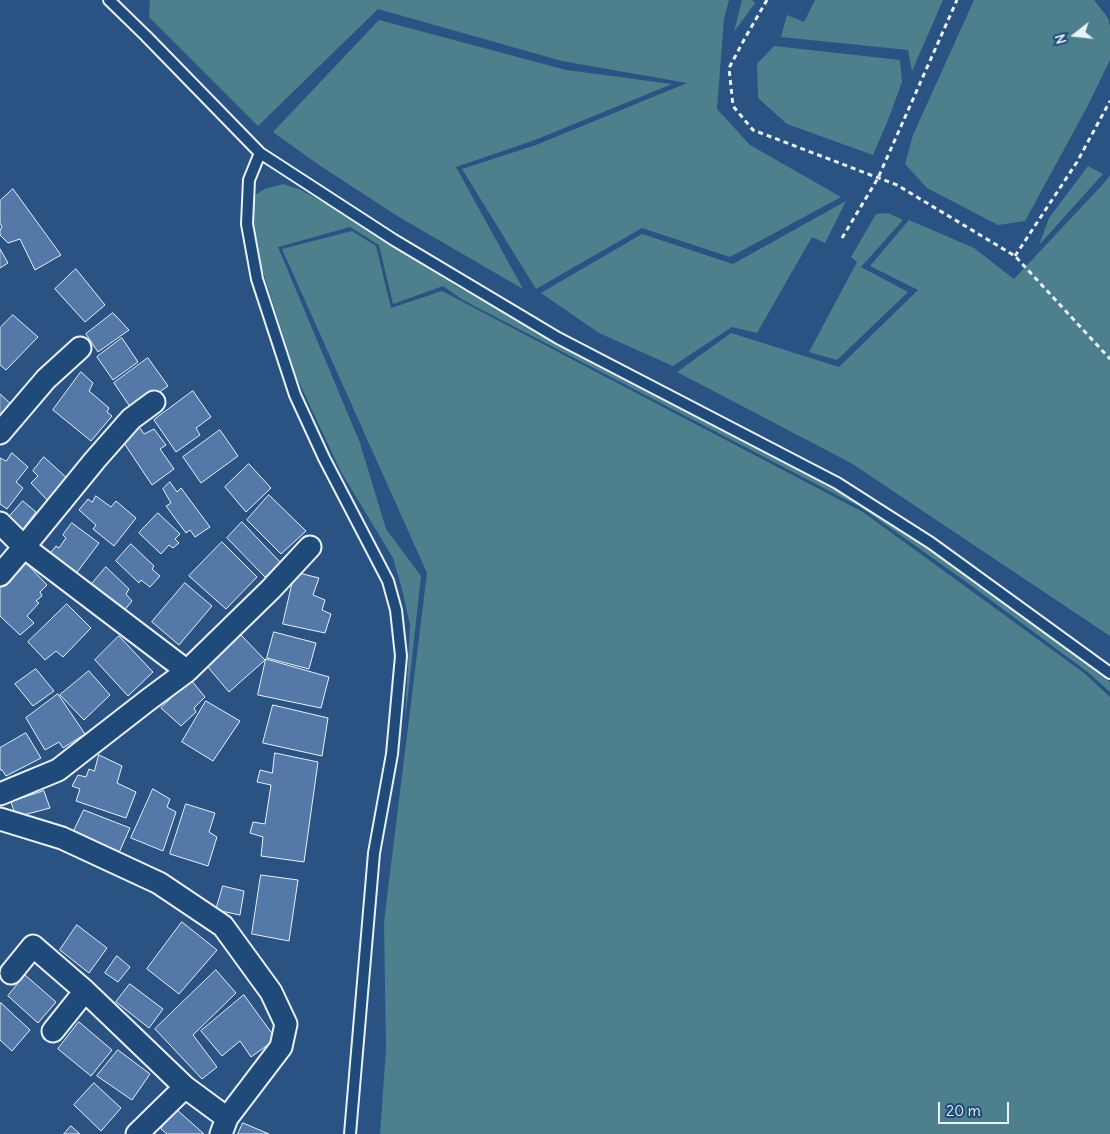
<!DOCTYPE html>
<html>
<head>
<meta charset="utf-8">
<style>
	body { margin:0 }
	#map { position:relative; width:1110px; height:1134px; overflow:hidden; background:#2a5383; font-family:Delius,sans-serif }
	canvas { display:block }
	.north { position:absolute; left:1050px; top:10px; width:50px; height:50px; -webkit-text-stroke:4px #1f4a7a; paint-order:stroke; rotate:254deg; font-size:14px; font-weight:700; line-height:20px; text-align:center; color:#e8f1f8 }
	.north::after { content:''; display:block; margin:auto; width:18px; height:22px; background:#e8f1f8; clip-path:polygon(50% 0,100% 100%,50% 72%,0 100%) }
	.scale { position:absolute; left:938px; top:1102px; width:71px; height:22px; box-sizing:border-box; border:2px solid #e8f1f8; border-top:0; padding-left:6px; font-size:15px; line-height:18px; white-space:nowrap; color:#e8f1f8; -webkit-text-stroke:4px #1f4a7a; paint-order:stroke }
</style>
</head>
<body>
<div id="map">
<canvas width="1110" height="1134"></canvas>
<div class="north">N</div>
<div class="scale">20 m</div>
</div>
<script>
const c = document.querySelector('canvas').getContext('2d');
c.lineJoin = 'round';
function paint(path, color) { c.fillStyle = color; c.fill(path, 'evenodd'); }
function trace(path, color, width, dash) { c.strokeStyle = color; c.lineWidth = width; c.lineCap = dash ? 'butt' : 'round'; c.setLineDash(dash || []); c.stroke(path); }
paint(new Path2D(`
	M150,0h579l-5,19 -7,90 33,36 91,52 -111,60 -88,-29 -106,61 -74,-120 74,-24 151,-62 -125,-22 -184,-52 -120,117 -109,-109z
	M742,0h10l3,3 -21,29z
	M815,0h128l-31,71 -4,-21 -127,-13 6,-22 17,7z
	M974,0h120l14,18 2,9v33l-24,49 -61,112 -27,4 -71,-37 -22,-24 8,-29z
	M379,20l187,50 106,14 -137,56 -79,27 67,122 -124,-72 -80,-52 -46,-33z
	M774,46l126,14 2,22 -14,38 -15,35 -86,-31 -29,-26 -1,-34z
	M1088,166l15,8 -64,71 10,-27z
	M1110,175v461l-259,-173 -174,-91 54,-39 108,34 79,-77 -48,-24 39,-46 65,28 40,31 91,-97z
	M283,184l16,5 40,22 117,75 153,84 208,106 46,27 83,55 164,124v10l-21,-19 -124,-92 -103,-73 -399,-208 -20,-14 -50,18 -14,-59 -29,-18 -72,20 82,196 26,86 35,47 -16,145 5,-96 -8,-36 -9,-31 -52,-86 -44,-94 -35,-109 -8,-37 -1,-18 2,-19 10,-6z
	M846,201l-21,42 -13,-6 -55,96 -25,-6 -59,39 -74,-33 -58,-40 101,-59 91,30z
	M888,213l15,7 -42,47 47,25 -71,68 -28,-8 48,-90 -6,-5 25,-43z
	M352,231l24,15 15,62 51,-17 421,221 221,161 26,24v437h-730l6,-85 -2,-127 43,-349 -145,-324z`), '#4d808c');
const building = new Path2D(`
	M13,189l48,66 -26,15 -15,-31 -12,4 -8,-8v-5l2,-3 -2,-4v-22z
	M0,249l8,14 -8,5z
	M76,269l29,36 -20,17 -30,-33z
	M113,313l16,17 -31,22 -12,-18z
	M13,315l25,22 -32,33 -6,-5v-37z
	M122,338l16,24 -25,18 -16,-23z
	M148,358l20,28 -35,25 -19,-28z
	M81,372l12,11 -4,8 20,17 -2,4 5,4 -21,25 -38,-31z
	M193,391l18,26 -15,11 4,7 -24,17 -22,-32z
	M0,394l12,11 -12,12z
	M140,428l4,6 10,-5 12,16 -6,4 14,20 -22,16 -30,-45z
	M220,430l18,26 -37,27 -18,-26z
	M12,453l16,14 -12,15 7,6 -16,21 -7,-5v-46l6,3z
	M44,457l25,23 -20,22 -18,-19 7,-7 -5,-5z
	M249,464l22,24 -25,24 -21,-25z
	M170,482l7,10 4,-4 29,39 -15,10 -5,-7 -4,3 -20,-27 5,-3 -8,-14z
	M269,495l37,36 -25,23 -34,-34z
	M96,496l15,11 5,-6 20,17 -22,28 -21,-17 3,-4 -17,-15 9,-11 4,3z
	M23,501l13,11 -13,17 -14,-12z
	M158,513l22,21 -5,5 4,4 -6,5 -4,-3 -8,9 -22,-21z
	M242,522l38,40 -15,15 -38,-39z
	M72,523l27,20 -24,32 -27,-19 8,-10 3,2 7,-10 -3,-3z
	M222,542l35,35 -31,32 -37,-33z
	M131,544l23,22 -2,3 8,7 -10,11 -9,-7 -2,3 -23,-22z
	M25,562l22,23 -7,7 2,4 -6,5 3,2 -12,13 7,7 -14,12 -20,-19v-27z
	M106,567l23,22 -3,5 6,7 -9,11 -32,-27z
	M295,572l24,6 -6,17 12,5 -3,10 9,4 -6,19 -42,-9z
	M185,583l27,23 -33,39 -27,-23z
	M67,604l24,24 -28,29 -7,-6 -11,9 -17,-18z
	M274,632l42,11 -7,26 -42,-11z
	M241,635l24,25 -36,32 -22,-26z
	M119,636l34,36 -25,24 -33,-36z
	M266,659l63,18 -8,31 -63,-13z
	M36,669l18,22 -21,15 -18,-22z
	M89,671l21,24 -26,25 -24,-25z
	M191,680l14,17 -11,11 2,4 -15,14 -20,-18z
	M58,694l27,40 -22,14 -4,-6 -14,8 -19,-32z
	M206,701l34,20 -27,40 -31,-19z
	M273,705l55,13 -6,38 -59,-13z
	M26,733l15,25 -35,18 -4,-6h-2v-22z
	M275,753l43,9 -14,100 -43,-6 2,-19 -13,-4 3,-11 12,2 6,-39 -14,-3 3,-12 12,3z
	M99,755l23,11 -5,17 19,9 -10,26 -50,-17 4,-12 -8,-3 6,-11 8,2 3,-8 5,2z
	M153,789l17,10 -3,8 9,5 -13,39 -32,-13z
	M44,791l6,17 -34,9 -5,-15z
	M186,804l29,9 -6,19 8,5 -9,29 -38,-12z
	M84,810l46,18 -13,29 -46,-20z
	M261,875l37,5 -9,61 -37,-7z
	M223,886l21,5 -4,24 -24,-5z
	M182,922l35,28 -38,44 -32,-25z
	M77,925l30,23 -18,25 -29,-23z
	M117,956l13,11 -12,15 -13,-9z
	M216,970l20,23 -43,42 24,32 -15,12 -47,-50z
	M25,975l31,27 -18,21 -30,-27z
	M130,984l33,25 -14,19 -33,-26z
	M244,995l32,44 -25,18 -11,-16 -18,15 -21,-25z
	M1,1003l29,27 -18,21 -12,-11v-35z
	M79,1022l33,28 -21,26 -33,-27z
	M118,1050l32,24 -18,26 -35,-24z
	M94,1083l27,25 -20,23 -27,-26z
	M176,1109l28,25h-37l-6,-5z
	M243,1123l26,11h-31z
	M71,1126l9,8h-16z`);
paint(building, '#5478a8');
trace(building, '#e8f1f8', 1);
const service = new Path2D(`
	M109,0l37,36 114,117 134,87 164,98 279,145 94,60 179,130
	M260,153l-11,27 -2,44 10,55 38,116 29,63 64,123 8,29 5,46 -9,98 -18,99 -24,281`);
const minor = new Path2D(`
	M0,433l46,-54 34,-31
	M0,523l24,24 163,124 84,-82 39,-42
	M0,575l24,-28 71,-87 36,-41 23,-17
	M0,794l58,-24 90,-70 39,-29
	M0,819l62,19 97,45 64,43 48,66 15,32 -5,23 -54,71 -6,16
	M11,973l22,-27 52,45 100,96 42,31
	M53,1031l32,-40
	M137,1134l48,-47`);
trace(service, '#e8f1f8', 14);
trace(minor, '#e8f1f8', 25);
trace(new Path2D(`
	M767,0l-22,38 -16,30 4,38 20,24 144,55 118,71 95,103
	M842,238l36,-60 79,-178
	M1015,256l62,-94 33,-61`), '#e8f1f8', 3, [5, 4]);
trace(service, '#1f4a7a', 10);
trace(minor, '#1f4a7a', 21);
</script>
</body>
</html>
